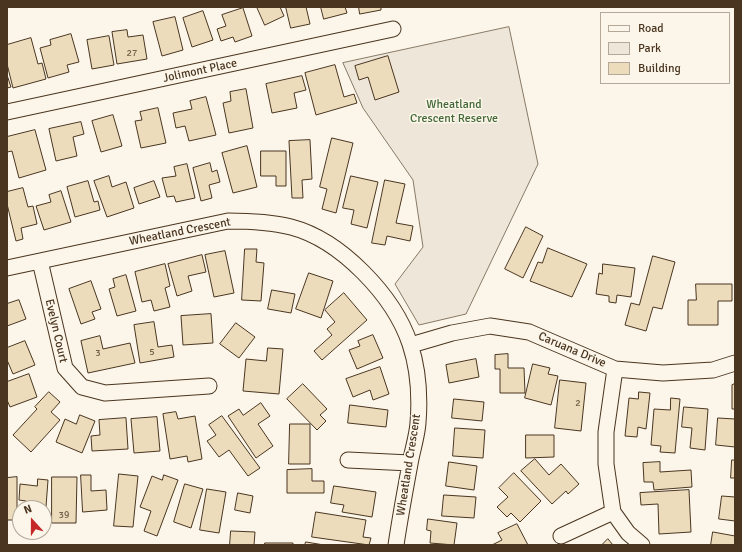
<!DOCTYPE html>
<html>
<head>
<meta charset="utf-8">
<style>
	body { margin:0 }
	#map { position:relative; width:742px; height:552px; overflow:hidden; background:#fbf6e9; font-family:Signika,sans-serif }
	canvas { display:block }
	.frame { position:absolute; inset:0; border:8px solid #4a3520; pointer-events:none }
	.legend { position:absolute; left:600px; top:12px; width:130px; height:72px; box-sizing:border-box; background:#fbf6e9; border:1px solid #b4a999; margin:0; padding:5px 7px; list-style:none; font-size:12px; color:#4a3520 }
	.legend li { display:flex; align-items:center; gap:8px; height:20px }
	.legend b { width:20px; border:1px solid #b4a999 }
	.north { position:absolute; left:12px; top:500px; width:40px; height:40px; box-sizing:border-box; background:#fbf6e9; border:1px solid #b4a999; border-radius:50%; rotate:339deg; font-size:11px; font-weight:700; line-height:16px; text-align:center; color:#4a3520 }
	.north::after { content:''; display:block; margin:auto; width:14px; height:18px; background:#c62828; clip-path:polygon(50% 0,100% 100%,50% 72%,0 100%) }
</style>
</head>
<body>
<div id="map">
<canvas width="742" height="552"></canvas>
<div class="frame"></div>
<ul class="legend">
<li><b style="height:5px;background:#fbf6e9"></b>Road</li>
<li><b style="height:11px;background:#ede6d9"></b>Park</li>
<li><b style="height:11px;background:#ecdcbc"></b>Building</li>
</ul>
<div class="north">N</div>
</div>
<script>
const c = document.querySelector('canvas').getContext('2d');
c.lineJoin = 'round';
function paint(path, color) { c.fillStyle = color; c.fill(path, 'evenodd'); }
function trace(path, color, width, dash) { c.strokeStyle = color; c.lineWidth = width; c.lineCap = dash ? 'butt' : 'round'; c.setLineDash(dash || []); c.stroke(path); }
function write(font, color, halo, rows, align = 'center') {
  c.font = font + ' Signika,sans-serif'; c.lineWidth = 3; c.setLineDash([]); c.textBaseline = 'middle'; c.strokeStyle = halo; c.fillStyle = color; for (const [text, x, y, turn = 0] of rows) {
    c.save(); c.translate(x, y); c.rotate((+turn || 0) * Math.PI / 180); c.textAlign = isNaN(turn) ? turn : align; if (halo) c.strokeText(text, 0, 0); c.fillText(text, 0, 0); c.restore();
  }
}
const green = new Path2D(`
	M509,27l29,137 -72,150 -47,11 -24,-41 28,-37 -10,-67 -50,-72 -20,-45z`);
paint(green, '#ede6d9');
trace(green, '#887966', 1);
const building = new Path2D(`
	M257,7h23l4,9 -19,9z
	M286,7h20l4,17 -19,4z
	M321,7h24l2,6 -23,6z
	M359,7h22v3l-21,4z
	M243,8l9,28 -17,6 -2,-5 -12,4 -4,-12 9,-3 -4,-11z
	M203,11l10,29 -21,7 -9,-29z
	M175,17l8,33 -21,6 -9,-34z
	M127,30l1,7 15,-2 4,24 -30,5 -5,-32z
	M71,34l8,28 -12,3 2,7 -21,6 -8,-30 11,-3 -1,-5z
	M109,36l5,29 -22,4 -5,-29z
	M31,38l7,26 4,-1 4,16 -33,9 -6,-24v-19z
	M388,56l11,36 -24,8 -7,-23 -9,3 -4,-14z
	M335,65l9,32 10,-3 3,9 -41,12 -11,-42z
	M7,75l4,12 -4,1z
	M302,76l4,14 -12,3 3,15 -25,5 -6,-29z
	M246,89l7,39 -24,5 -6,-30 8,-2 -1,-9z
	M206,97l10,38 -27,6 -4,-15 -9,2 -3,-15 19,-4 -2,-8z
	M158,108l8,35 -25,5 -6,-27 7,-1 -2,-8z
	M113,115l9,31 -21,6 -9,-31z
	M81,122l3,12 -11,3 4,19 -21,5 -7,-32z
	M35,130l11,40 -27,8 -7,-27 -5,1v-15z
	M332,138l21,5 -17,70 -14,-4 5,-20 -7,-2z
	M310,140l2,39 -10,1 1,18h-11l-3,-57z
	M247,146l10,41 -24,6 -11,-40z
	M261,151h25v35h-10v-10h-15z
	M210,163l2,9 5,-2 3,12 -11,3 3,13 -11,3 -8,-33z
	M187,164l8,34 -19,4 -2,-6 -7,1 -5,-19 14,-2 -2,-9z
	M109,176l3,11 14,-5 8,26 -27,9 -13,-36z
	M351,176l27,6 -11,46 -16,-4 3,-14 -11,-2z
	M385,180l20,4 -9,39 17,3 -3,15 -23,-5 -2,9 -13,-2z
	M88,181l6,21 4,-1 2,9 -25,7 -8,-30z
	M154,181l6,16 -21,7 -5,-16z
	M23,188l5,19 5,-1 4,18 -16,4 2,11 -7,2 -9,-37v-12z
	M61,191l10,31 -27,8 -8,-24 15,-4 -2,-7z
	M526,227l17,9 -20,42 -18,-9z
	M548,248l39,16 -15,33 -42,-16 8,-19 4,1z
	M245,249h12l-1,13 8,1 -3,38 -19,-1z
	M225,251l9,42 -20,4 -9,-42z
	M202,255l4,17 -18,4 4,15 -15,5 -9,-32z
	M653,256l22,6 -13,47 -9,-2 -7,24 -21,-6 6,-22 8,2z
	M165,264l5,22 -5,2 5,19 -16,4 -3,-11 -9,2 -7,-30z
	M603,264l32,4 -4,29 -14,-2 -1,8 -7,-1v-6l-13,-2 3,-21 3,1z
	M309,273l24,8 -12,37 -25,-9z
	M126,275l10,36 -19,5 -8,-27 6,-2 -2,-8z
	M91,281l10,28 -9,3 3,7 -14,5 -12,-35z
	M696,284h36v17h-14v24h-30v-25h8z
	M272,290l23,4 -4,19 -23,-4z
	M344,293l23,27 -45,40 -8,-9 18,-16 -5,-6 8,-7 -10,-12z
	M19,300l7,19 -19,7v-22z
	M211,314l2,29 -30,2 -2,-29z
	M154,322l4,25 14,-2 2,12 -34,6 -6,-38z
	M236,323l19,14 -16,21 -19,-14z
	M373,335l10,23 -26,11 -8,-19 11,-4 -2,-5z
	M100,336l3,13 27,-6 5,20 -47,10 -7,-32z
	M25,341l10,24 -22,9 -6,-14v-12z
	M268,348l15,1 -4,45 -36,-3 3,-32 20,2z
	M508,354v14h16l1,25h-25v-24h-5v-14z
	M476,359l3,18 -30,6 -3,-18z
	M533,364l17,4 -2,6 10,2 -7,29 -26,-7z
	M380,367l9,27 -16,6 -3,-10 -17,7 -7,-18z
	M29,374l8,23 -27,10 -3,-7v-18z
	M560,380l26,3 -5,48 -26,-3z
	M303,384l24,25 -7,6 6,6 -9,9 -30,-31z
	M735,384v25h-3v-24z
	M49,392l11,10 -9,10 9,8 -29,32 -18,-17 24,-26 -2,-2z
	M639,392l11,1 -4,36 -8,-2 -1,10 -12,-1 4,-38 9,1z
	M671,398l9,1 -5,54 -15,-1 1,-6 -10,-1 3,-36 16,1z
	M454,399l30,3 -2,19 -30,-3z
	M261,403l9,13 -12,8 15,22 -17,12 -28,-42 11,-7 4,6z
	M350,405l38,5 -2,17 -38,-4z
	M684,407l24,2 -3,41 -15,-2 2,-20 -10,-1z
	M176,412l2,7 17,-3 7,43 -14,3 -1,-6 -17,3 -7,-45z
	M80,415l15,6 -13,32 -26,-11 9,-23 11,5z
	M222,416l38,52 -12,8 -19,-26 -10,7 -12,-16 9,-6 -7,-10z
	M157,417l3,34 -26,2 -3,-34z
	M126,418l2,31 -36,2 -1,-15 9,-1 -1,-15z
	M718,418l17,1v28l-19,-2z
	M290,424h20v40h-21z
	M455,428l30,2 -2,28 -30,-2z
	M526,435h28v22l-28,1z
	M535,459l14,16 12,-11 18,20 -11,10 -2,-3 -14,13 -31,-33z
	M732,460h3v18h-4z
	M449,462l28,4 -3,24 -28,-4z
	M660,462v10l31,-2 1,17 -38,3 -1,-8h-9l-1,-19z
	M312,469v12h12v12h-37v-23z
	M514,473l27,28 -21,21 -9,-9 -4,4 -10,-10 11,-10 -9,-9z
	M119,474l19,2 -5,51 -19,-1z
	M81,475h10v16l15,-1 1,20 -24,2z
	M164,475l14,5 -21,56 -13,-5 7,-20 -11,-4 12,-31 10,4z
	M17,477v43h-10v-42z
	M52,477h25l-1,46h-24z
	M38,479l10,1 -3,40 -1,-12h-19l1,-7 -7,-1 1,-16 17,2z
	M185,484l18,5 -12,39 -17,-6z
	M334,486l42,6 -4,25 -30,-5 2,-7 -13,-2z
	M207,489l19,3 -7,41 -19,-3z
	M689,490l2,42 -32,2 -1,-30 -17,1 -1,-12z
	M238,493l15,3 -3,17 -15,-3z
	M444,495l32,2 -2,21 -32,-2z
	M722,496l13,1v24l-16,-2z
	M316,512l50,8 -3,17 8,1 -2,7 -57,-8z
	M428,519l29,4 -3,22 -24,-2 1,-12 -4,-1z
	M517,524l11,21h-36l10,-5 -4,-7z
	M231,531l24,1 -1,13h-24z
	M713,532l22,4v9h-24z
	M608,539l5,6h-11z
	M306,542l18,3h-19z
	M265,543h28v2h-28z`);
paint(building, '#ecdcbc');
trace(building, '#4a3520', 1);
const minor = new Path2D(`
	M7,112l386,-83
	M40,261l25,107 17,19 23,6 104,-7
	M7,268l221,-47c21,0 43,1 63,6 50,13 103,69 119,117 8,24 10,54 8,79 -1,14 -6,28 -8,41 -5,27 -10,54 -14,81
	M411,345l41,-12 38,-7 39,6 86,37 48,4 50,-3 22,-7
	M615,369l-9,63v32l7,48 15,21 14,12
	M348,460l62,3
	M561,536l52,-24`);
trace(minor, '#4a3520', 17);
trace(minor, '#fbf6e9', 15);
write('10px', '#725f47', null, [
	["27",132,53],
	["5",152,352],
	["3",98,353],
	["2",578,403],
	["39",64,515]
]);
write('12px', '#4a3520', '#fbf6e9', [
	["Jolimont Place",200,71,-12],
	["Wheatland Crescent",180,232,-11],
	["Evelyn Court",56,331,77],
	["Caruana Drive",572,350,23],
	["Wheatland Crescent",409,465,-81]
]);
write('12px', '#436837', '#fbf6e9', [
	["Wheatland",454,105],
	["Crescent Reserve",454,119]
]);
</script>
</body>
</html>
